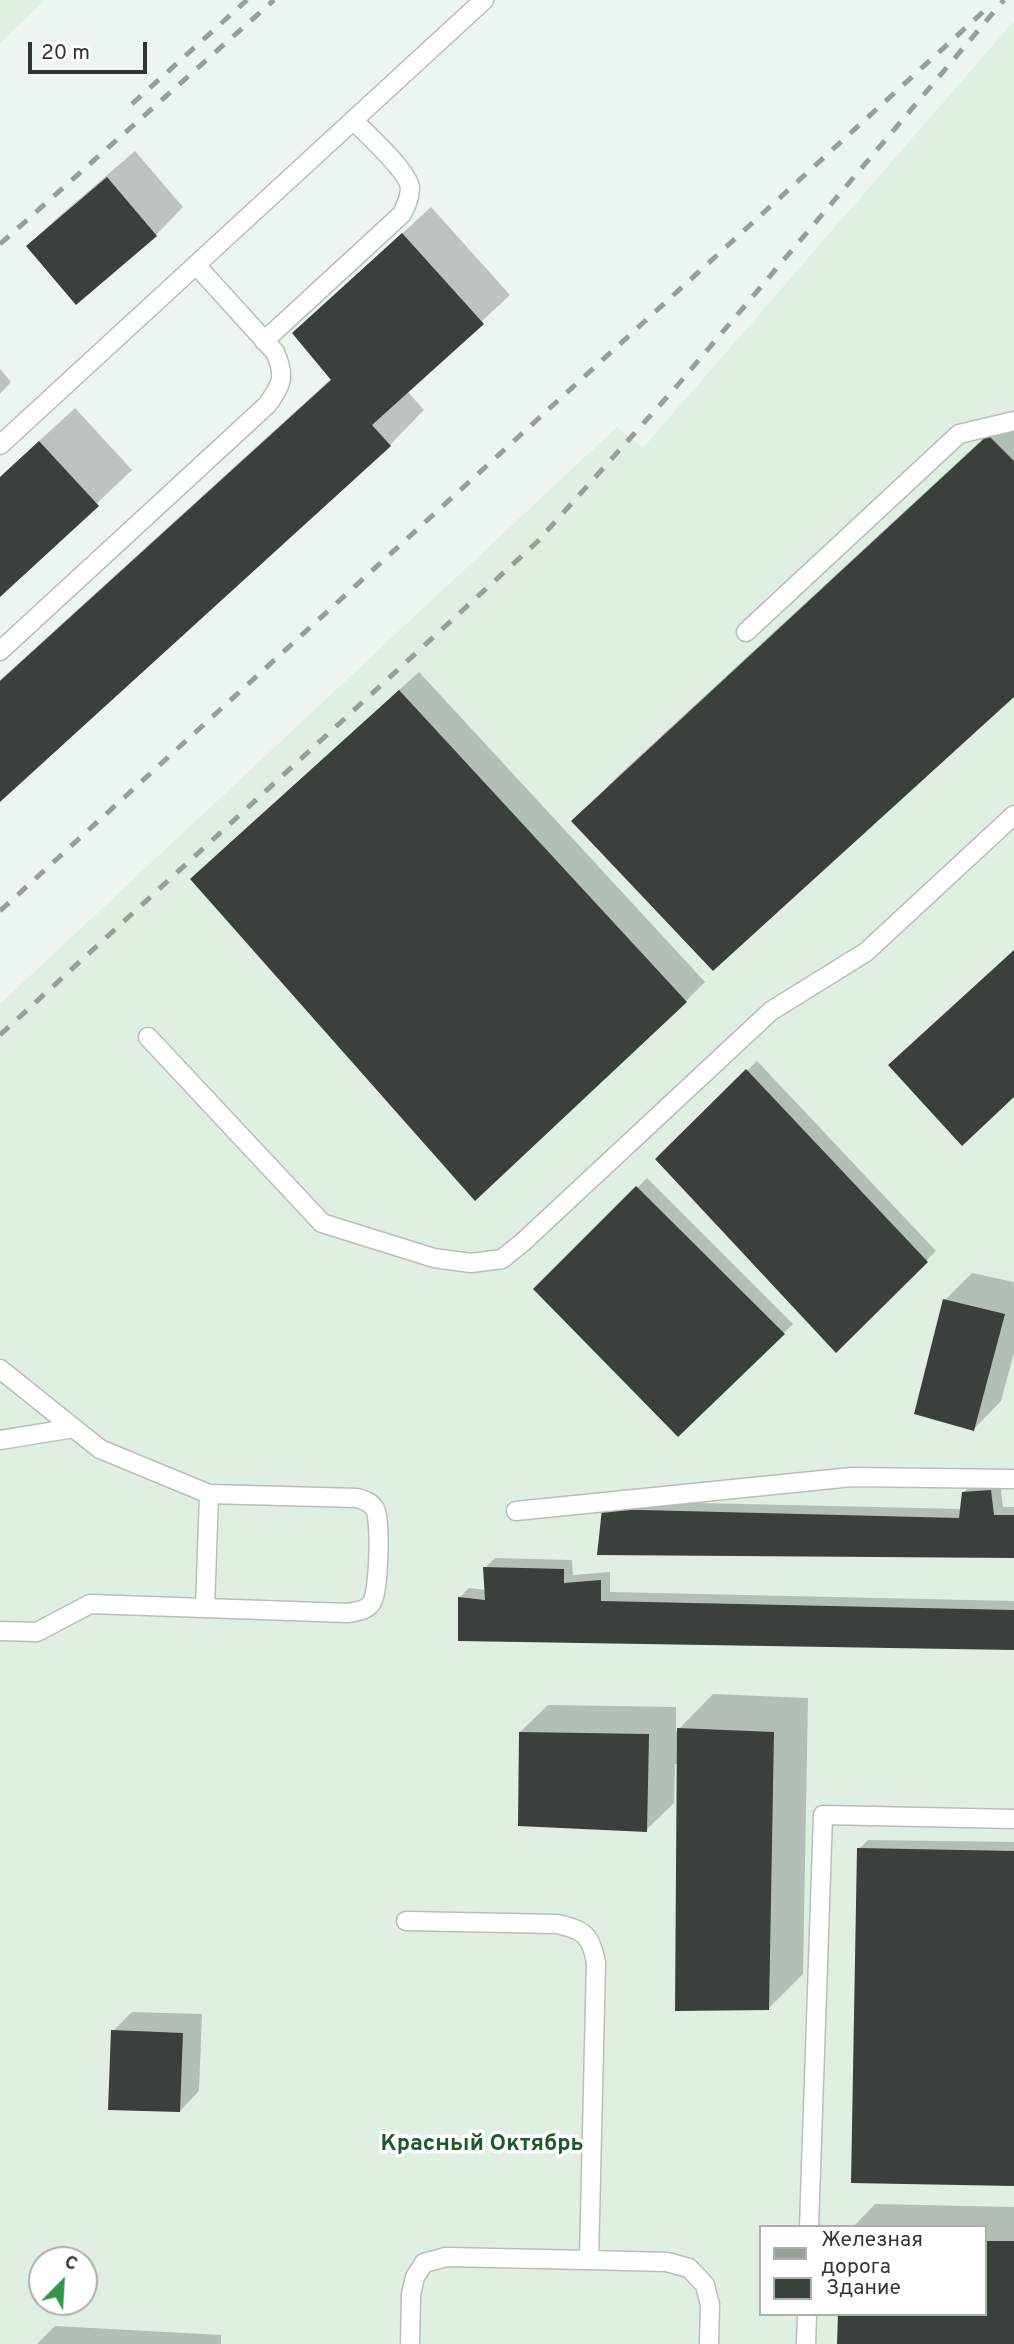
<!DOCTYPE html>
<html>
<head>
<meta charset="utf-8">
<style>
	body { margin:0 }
	#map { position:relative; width:1014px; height:2344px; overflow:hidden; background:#edf6ee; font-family:Overpass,sans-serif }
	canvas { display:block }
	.legend { position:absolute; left:759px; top:2225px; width:228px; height:91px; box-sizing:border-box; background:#fff; border:2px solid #adafad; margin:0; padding:9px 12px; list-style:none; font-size:21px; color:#323632 }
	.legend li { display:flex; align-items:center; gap:14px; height:35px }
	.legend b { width:35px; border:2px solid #adafad }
	.north { position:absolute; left:28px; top:2246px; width:70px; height:70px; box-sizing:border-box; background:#fff; border:2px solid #adafad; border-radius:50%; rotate:24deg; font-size:19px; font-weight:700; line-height:28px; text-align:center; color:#323632 }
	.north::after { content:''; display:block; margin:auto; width:24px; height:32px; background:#349549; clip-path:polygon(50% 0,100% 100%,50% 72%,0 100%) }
	.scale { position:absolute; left:28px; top:42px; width:119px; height:32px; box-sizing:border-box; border:4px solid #323632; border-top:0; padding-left:9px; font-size:21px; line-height:24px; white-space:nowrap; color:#323632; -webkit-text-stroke:5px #fff; paint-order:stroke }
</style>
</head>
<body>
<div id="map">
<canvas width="1014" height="2344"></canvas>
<ul class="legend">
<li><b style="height:9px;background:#989f99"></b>Железная дорога</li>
<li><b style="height:19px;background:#3a413a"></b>Здание</li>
</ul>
<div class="north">С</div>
<div class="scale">20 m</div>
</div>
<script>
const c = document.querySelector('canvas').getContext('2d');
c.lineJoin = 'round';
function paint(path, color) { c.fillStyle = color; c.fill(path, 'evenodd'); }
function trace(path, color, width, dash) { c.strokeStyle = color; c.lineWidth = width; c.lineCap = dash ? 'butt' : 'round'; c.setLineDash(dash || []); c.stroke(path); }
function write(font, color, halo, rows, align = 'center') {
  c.font = font + ' Overpass,sans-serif'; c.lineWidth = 7; c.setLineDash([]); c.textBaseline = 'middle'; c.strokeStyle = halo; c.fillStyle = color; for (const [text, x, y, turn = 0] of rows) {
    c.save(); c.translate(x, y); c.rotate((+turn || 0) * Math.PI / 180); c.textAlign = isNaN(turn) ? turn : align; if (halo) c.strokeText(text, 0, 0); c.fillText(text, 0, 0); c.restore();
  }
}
paint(new Path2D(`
	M0,0h45l-45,43z
	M1014,21v2323h-1014v-1340l617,-577 26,21zM760,2227h224v87h-224zM42,2260h42v42h-42z`), '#dfefe1');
paint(new Path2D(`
	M135,151l48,56 -27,28 -80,68 -48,-57 28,-27z
	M431,207l79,88 -103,96 17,19 -34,35 -390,355v-120l333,-303 -39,-44z
	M0,369l11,13 -11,12z
	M75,408l57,62 -132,125v-118z
	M1014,410v285l-440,126 44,-45z
	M419,672l286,310 -19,19 -475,-141z
	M757,1061l179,190 -100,99 -179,-191z
	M647,1178l146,146 -115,111 -142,-146z
	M972,1273l42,9v71l-13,48 -27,28 -29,-129z
	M1000,1482l3,25h11v49l-416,-3 15,-52 349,8 1,-16 10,-10z
	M495,1558l77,2 1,15 37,-3v20l404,9v47l-555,-8 1,-43 9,-9 17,2 -1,-22z
	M713,1694l95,4 -5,276 -34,34 -91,-244h-3l-1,39 -28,27 -126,-98 28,-27 128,2v25z
	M868,1840l146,2v342l-155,-335z
	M132,2012l70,2 -3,77 -19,20 -67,-80z
	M875,2204l139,3v137h-175l145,-30v-87h-131z
	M55,2326l166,9v9h-184z`), '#0003');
paint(new Path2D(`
	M107,177l50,59 -81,69 -50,-59z
	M402,233l82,91 -112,101 19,21 -391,356v-121l331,-301 -39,-47z
	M988,435l26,26v236l-301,274 -142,-150z
	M39,441l60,65 -99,91v-120z
	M399,690l288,312 -212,199 -285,-322z
	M1014,950v147l-52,49 -74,-81z
	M746,1069l182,193 -92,91 -181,-194z
	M636,1186l149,148 -107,103 -145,-148z
	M943,1299l62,15 -31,117 -60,-17z
	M991,1490l3,25h20v43l-417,-3 5,-46 357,9 3,-26z
	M483,1567l81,2v14l37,-3v21l413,9v40l-556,-9v-44l27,3z
	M677,1728l97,4 -5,278 -94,1z
	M519,1732l130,2 -2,98 -129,-6z
	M857,1848l157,3v335l-163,-3z
	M111,2030l72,3 -3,79 -72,-2z
	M984,2241h30v103h-177l1,-30h146z`), '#3a413a');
const service = new Path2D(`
	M264,341l138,-127c4,-8 8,-16 8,-26 -1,-16 -44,-55 -57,-68
	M0,445l484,-445
	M746,632l213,-198 55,-13
	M0,651l267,-246c15,-21 19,-28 8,-53l-79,-87
	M148,1037l174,186 112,35 37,5 31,-4 21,-17 248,-231 95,-59 148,-137
	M0,1369l100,80 109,45 148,4c7,2 14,4 18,11 6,11 4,82 -3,93 -5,9 -15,9 -24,11l-258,-9 -53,28 -37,-1
	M0,1440l74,-12
	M516,1511l336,-34 162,2
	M205,1608l4,-114
	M406,1921l151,3c27,6 34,11 39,39l-7,297 78,2 22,6 16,17 5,20 -1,39
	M809,2227l14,-412 191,4
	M410,2344l1,-49 4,-18 9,-14 22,-6 143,3
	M806,2344l1,-30`);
trace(service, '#b7c0b8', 21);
trace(service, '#fff', 18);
trace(new Path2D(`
	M132,104l115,-104
	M0,244l274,-244
	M0,911l984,-900
	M0,1035l537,-493 139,-155 328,-387`), '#989f99', 5, [12, 12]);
write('bold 23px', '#1c5a2a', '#fff', [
	["Красный Октябрь",482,2145]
]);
</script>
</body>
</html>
